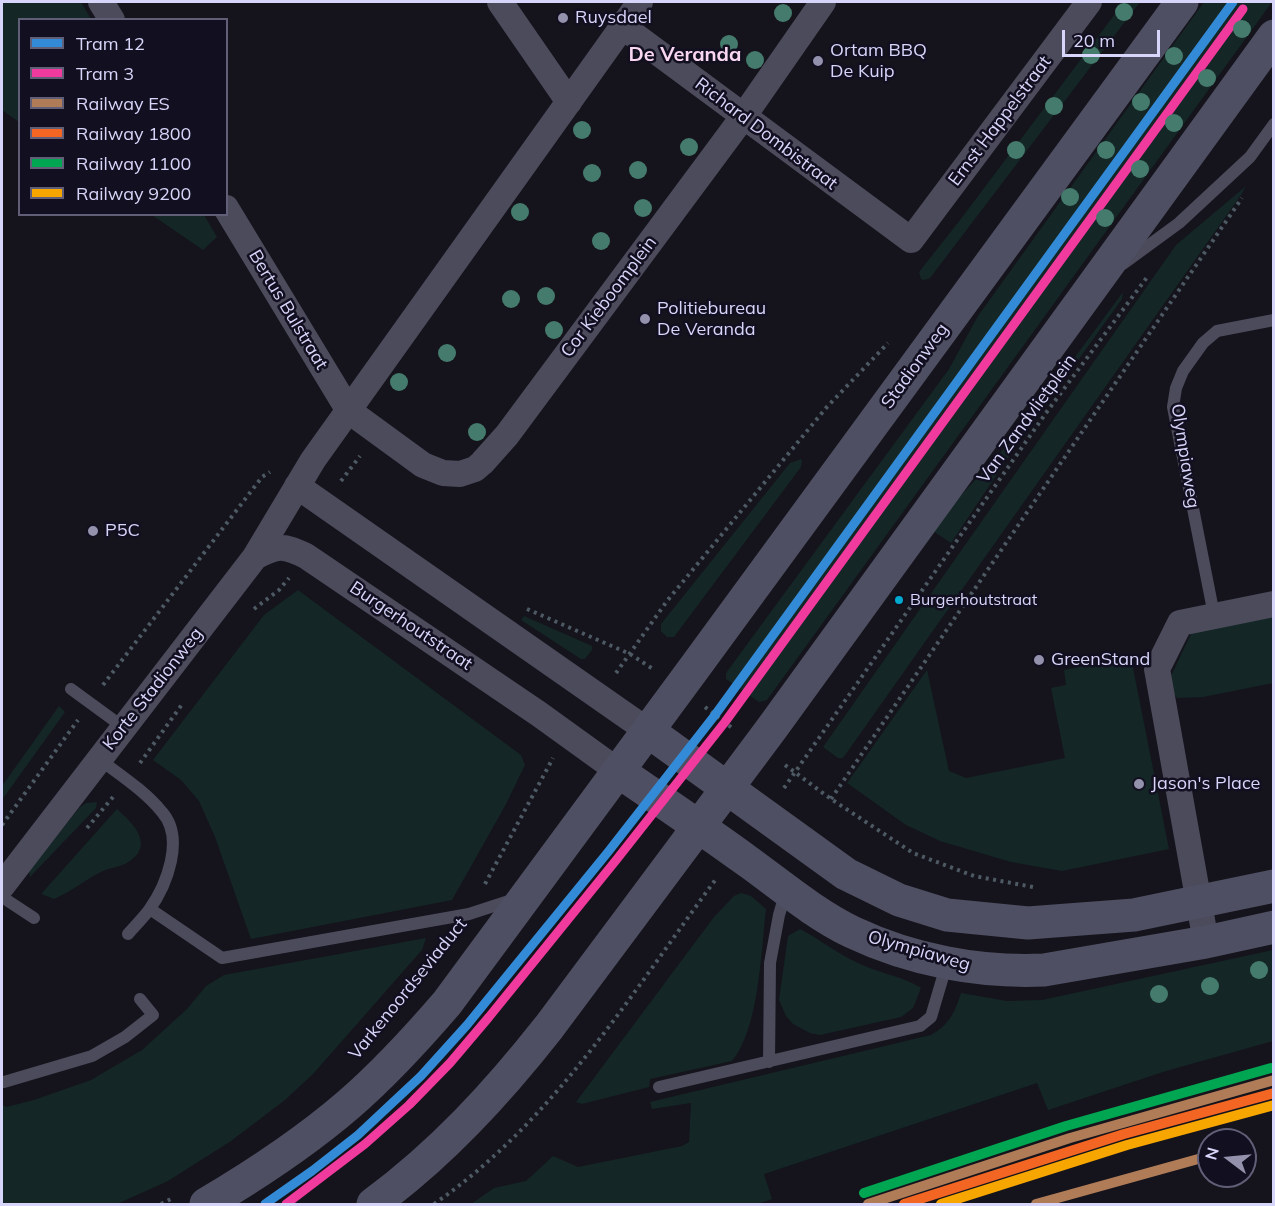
<!DOCTYPE html>
<html>
<head>
<meta charset="utf-8">
<style>
	body { margin:0 }
	#map { position:relative; width:1275px; height:1206px; overflow:hidden; background:#15141c; font-family:Mulish,sans-serif }
	canvas { display:block }
	.frame { position:absolute; inset:0; border:3px solid #d7d5f9; pointer-events:none }
	.legend { position:absolute; left:18px; top:18px; width:210px; height:198px; box-sizing:border-box; background:#121020; border:2px solid #615f77; margin:0; padding:8px 10px; list-style:none; font-size:18px; color:#d7d5f9 }
	.legend li { display:flex; align-items:center; gap:12px; height:30px }
	.legend b { width:30px; border:2px solid #615f77 }
	.north { position:absolute; left:1197px; top:1128px; width:60px; height:60px; box-sizing:border-box; background:#121020; border:2px solid #615f77; border-radius:50%; rotate:286deg; font-size:16px; font-weight:700; line-height:24px; text-align:center; color:#d7d5f9 }
	.north::after { content:''; display:block; margin:auto; width:21px; height:27px; background:#9391ac; clip-path:polygon(50% 0,100% 100%,50% 72%,0 100%) }
	.scale { position:absolute; left:1062px; top:30px; width:98px; height:27px; box-sizing:border-box; border:3px solid #d7d5f9; border-top:0; padding-left:8px; font-size:18px; line-height:21px; white-space:nowrap; color:#d7d5f9; -webkit-text-stroke:4px #121020; paint-order:stroke }
</style>
</head>
<body>
<div id="map">
<canvas width="1275" height="1206"></canvas>
<div class="frame"></div>
<ul class="legend">
<li><b style="height:8px;background:#338bd7"></b>Tram 12</li>
<li><b style="height:8px;background:#f13a9d"></b>Tram 3</li>
<li><b style="height:8px;background:#b07c57"></b>Railway ES</li>
<li><b style="height:8px;background:#f26522"></b>Railway 1800</li>
<li><b style="height:8px;background:#00a651"></b>Railway 1100</li>
<li><b style="height:8px;background:#f7a600"></b>Railway 9200</li>
</ul>
<div class="north">N</div>
<div class="scale">20 m</div>
</div>
<script>
const c = document.querySelector('canvas').getContext('2d');
c.lineJoin = 'round';
function paint(path, color) { c.fillStyle = color; c.fill(path, 'evenodd'); }
function trace(path, color, width, dash) { c.strokeStyle = color; c.lineWidth = width; c.lineCap = dash ? 'butt' : 'round'; c.setLineDash(dash || []); c.stroke(path); }
function write(font, color, halo, rows, align = 'center') {
  c.font = font + ' Mulish,sans-serif'; c.lineWidth = 5; c.setLineDash([]); c.textBaseline = 'middle'; c.strokeStyle = halo; c.fillStyle = color; for (const [text, x, y, turn = 0] of rows) {
    c.save(); c.translate(x, y); c.rotate((+turn || 0) * Math.PI / 180); c.textAlign = isNaN(turn) ? turn : align; if (halo) c.strokeText(text, 0, 0); c.fillText(text, 0, 0); c.restore();
  }
}
paint(new Path2D(`
	M2,2h79l10,17 -71,1 -1,102 -17,-12z
	M1124,2h16l-210,276 -6,2 -3,-1 -2,-7 41,-52z
	M1204,2h68l-505,698 -8,2 -33,-23v-6l223,-304 29,-53z
	M1246,186l-5,9 -398,563h-5l-15,-11 353,-502z
	M152,215h52l13,22 -14,13z
	M1123,292l-1,7 -112,156 -59,88 -21,-14 92,-100z
	M802,459l-1,8 -127,170h-7l-6,-6v-7l129,-161z
	M298,590l223,165 4,10 -20,41 -53,94 -201,39 -36,-102 -16,-36 -18,-21 -28,-20 111,-145z
	M524,616l68,30v4l-7,9h-4l-60,-39z
	M1273,617v66l-70,14 -26,1 -10,-14 25,-52z
	M1136,655l-4,8 37,186 -107,22 -51,-9 -71,-21 -34,-16 -59,-42 80,-113 22,101 17,7 99,-20 -14,-70 15,-3 -2,-15z
	M59,706l6,6 -63,88v-14z
	M97,802l-1,6 -66,69 -1,-6 50,-63 7,-5z
	M117,809c17,15 40,38 8,55 -7,3 -15,4 -22,7 -17,8 -32,21 -49,28l-13,-5z
	M741,893l10,3 15,13c-5,43 -7,120 -34,152l-82,18 -1,8 -67,17 -6,-2 138,-185 20,-21z
	M800,929c19,10 37,24 56,33 19,10 49,15 65,26l-8,20 -12,9 -81,18 -10,-2 -17,-9 -7,-8 -7,-16 9,-64z
	M426,938l-4,12 -109,124 -28,26 -54,41 -63,40 -51,23h-115v-100l4,3 28,-7 57,-20 51,-30 45,-41 19,-23 18,-11z
	M1273,950v91l-107,30 -118,39 -11,-27 -273,91 8,25 -15,5h-286l23,-16 32,-7 27,-25 25,11 104,-21 7,-4 2,-39 -39,6 -2,-7 281,-67c18,-10 24,-23 30,-42l46,8 35,-1z`), '#142626');
trace(new Path2D(`
	M341,481l19,-25
	M254,609l25,-19 10,-12
	M527,609l103,45 23,15
	M616,673l51,-72 159,-193 62,-65
	M103,685l159,-208 8,-5
	M705,707l27,21
	M140,763l43,-60
	M785,765l46,34 82,54 61,23 59,11
	M784,788l262,-375 102,-137
	M831,799l411,-601
	M2,825l76,-105
	M87,828l26,-31
	M485,884l68,-126
	M161,1204l12,-6
	M434,1204c120,-83 197,-210 282,-325`), '#4d5963', 4, [3, 4.5]);
trace(new Path2D(`
	M1123,264l56,-41 71,-66 24,-33
	M1214,615l-41,-208 3,-19 7,-17 20,-28 14,-12 57,-11
	M71,689l52,38
	M99,759c21,16 46,32 63,53 23,26 5,73 -13,98 -6,8 -14,16 -21,24
	M2,897l32,21
	M150,909l72,49 247,-44 46,-15
	M769,1062l1,-99 9,-48 7,-24
	M4,1082l88,-26 33,-19 28,-22 -13,-16
	M659,1087l261,-61 11,-9 16,-54`), '#4b4b5c', 12);
trace(new Path2D(`
	M101,2l11,18
	M500,2l69,100
	M622,26l289,214 178,-238
	M226,208l123,203 74,54 20,8 17,1 15,-5 7,-6 25,-28 236,-318 80,-115
	M297,486l351,245
	M255,557c23,-12 28,-12 51,-1l233,158 79,57
	M2,886l253,-329 58,-97 327,-458
	M1206,942l-49,-273 23,-46 94,-19`), '#4b4b5c', 26);
trace(new Path2D(`
	M648,731l198,143 53,26 48,15 81,8 106,-8 140,-29
	M618,771c44,30 88,60 132,92 33,24 65,51 102,69 59,28 127,41 192,38l162,-28 68,-15
	M206,1204c49,-29 99,-62 142,-99 36,-31 68,-66 99,-102l245,-332 490,-669
	M373,1204c68,-50 124,-111 176,-177l223,-299 502,-692`), '#4e4f62', 33);
trace(new Path2D(`
	M868,1204l202,-66 204,-58
	M1036,1204l173,-48`), '#b07c57', 10);
trace(new Path2D(`
	M904,1204l220,-70 150,-41`), '#f26522', 10);
trace(new Path2D(`
	M864,1193l202,-67 205,-58`), '#00a651', 10);
trace(new Path2D(`
	M941,1204l186,-59 147,-40`), '#f7a600', 10);
trace(new Path2D(`
	M265,1204l47,-33 46,-36 63,-59 46,-51 141,-173 107,-137 518,-713`), '#338bd7', 9);
trace(new Path2D(`
	M286,1204l79,-60 44,-39 41,-42 39,-46 128,-158 108,-137 518,-713`), '#f13a9d', 9);
c.fillStyle = '#457b6d';
for (const [x, y] of [
	[1124,12],
	[783,13],
	[1242,29],
	[729,44],
	[1091,55],
	[1174,56],
	[755,60],
	[1207,78],
	[1141,102],
	[1054,106],
	[1174,123],
	[582,130],
	[689,147],
	[1016,150],
	[1106,150],
	[1140,169],
	[638,170],
	[592,173],
	[1070,197],
	[643,208],
	[520,212],
	[1105,218],
	[601,241],
	[546,296],
	[511,299],
	[554,330],
	[447,353],
	[399,382],
	[477,432],
	[1259,970],
	[1210,986],
	[1159,994]
]) { c.beginPath(); c.arc(x, y, 9, 0, 2 * Math.PI); c.fill(); }
for (const [x, y, r, color] of [
	[563,18,6,"#9391ac"],
	[818,61,6,"#9391ac"],
	[645,319,6,"#9391ac"],
	[93,531,6,"#9391ac"],
	[899,600,5,"#00a9ce"],
	[1039,660,6,"#9391ac"],
	[1139,784,6,"#9391ac"]
]) { const dot = new Path2D(); dot.arc(x, y, r, 0, 2 * Math.PI); c.fillStyle = color; c.fill(dot); trace(dot, '#121020', 2); }
write('16px', '#d7d5f9', '#121020', [
	["Burgerhoutstraat",910,600]
], 'left');
write('18px', '#d7d5f9', '#121020', [
	["Ruysdael",575,18],
	["Ortam BBQ",830,51],
	["De Kuip",830,72],
	["Politiebureau",657,309],
	["De Veranda",657,330],
	["P5C",105,531],
	["GreenStand",1051,660],
	["Jason's Place",1151,784]
], 'left');
write('18px', '#d7d5f9', '#121020', [
	["Ernst Happelstraat",1000,121,-53],
	["Richard Dombistraat",766,134,37],
	["Cor Kieboomplein",609,297,-53],
	["Bertus Bulstraat",288,310,59],
	["Stadionweg",915,366,-54],
	["Van Zandvlietplein",1027,419,-54],
	["Olympiaweg",1185,456,81],
	["Burgerhoutstraat",411,626,34],
	["Korte Stadionweg",153,689,-52],
	["Olympiaweg",919,951,16],
	["Varkenoordseviaduct",408,989,-51]
]);
write('bold 20px', '#f9d7f0', '#121020', [
	["De Veranda",685,55]
]);
</script>
</body>
</html>
